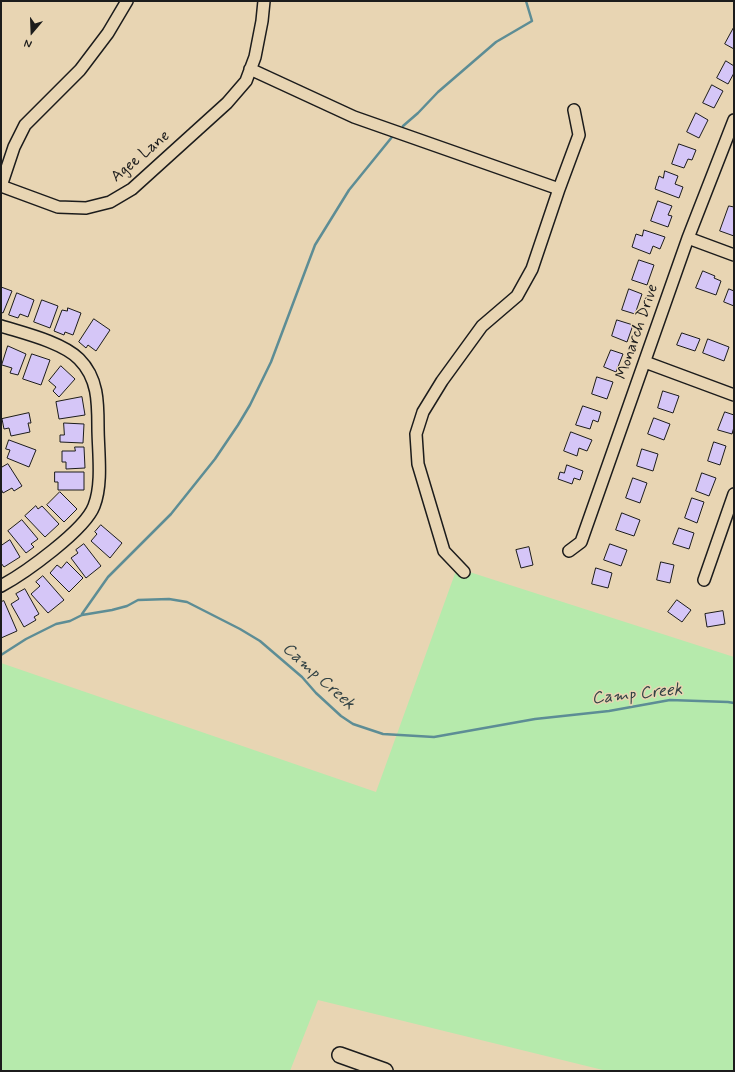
<!DOCTYPE html>
<html>
<head>
<meta charset="utf-8">
<style>
	body { margin:0 }
	#map { position:relative; width:735px; height:1072px; overflow:hidden; background:#e8d5b3; font-family:Mynerve,sans-serif }
	canvas { display:block }
	.frame { position:absolute; inset:0; border:2px solid #1c1c1c; pointer-events:none }
	.north { position:absolute; left:12px; top:12px; width:40px; height:40px; -webkit-text-stroke:3px #e8d5b3; paint-order:stroke; rotate:199deg; font-size:11px; font-weight:700; line-height:16px; text-align:center; color:#1c1c1c }
	.north::after { content:''; display:block; margin:auto; width:14px; height:18px; background:#1c1c1c; clip-path:polygon(50% 0,100% 100%,50% 72%,0 100%) }
</style>
</head>
<body>
<div id="map">
<canvas width="735" height="1072"></canvas>
<div class="frame"></div>
<div class="north">N</div>
</div>
<script>
const c = document.querySelector('canvas').getContext('2d');
c.lineJoin = 'round';
function paint(path, color) { c.fillStyle = color; c.fill(path, 'evenodd'); }
function trace(path, color, width, dash) { c.strokeStyle = color; c.lineWidth = width; c.lineCap = dash ? 'butt' : 'round'; c.setLineDash(dash || []); c.stroke(path); }
function write(font, color, halo, rows, align = 'center') {
  c.font = font + ' Mynerve,sans-serif'; c.lineWidth = 3; c.setLineDash([]); c.textBaseline = 'middle'; c.strokeStyle = halo; c.fillStyle = color; for (const [text, x, y, turn = 0] of rows) {
    c.save(); c.translate(x, y); c.rotate((+turn || 0) * Math.PI / 180); c.textAlign = isNaN(turn) ? turn : align; if (halo) c.strokeText(text, 0, 0); c.fillText(text, 0, 0); c.restore();
  }
}
paint(new Path2D(`
	M457,568l277,89v414h-127l-289,-71 -28,71h-289v-408l375,129z`), '#b6eaac');
trace(new Path2D(`
	M403,126l15,-13 20,-21 58,-50 36,-21 -6,-20
	M82,614l26,-37 63,-63 44,-55 23,-34 12,-20 21,-43 44,-117 34,-55 43,-53
	M1,655l25,-16 30,-15 14,-3 12,-6 30,-5 15,-4 11,-6 31,-1 18,3 53,27 20,12 42,36 14,16 25,23 12,8 30,10 51,3 101,-18 74,-8 61,-11 58,2 6,1`), '#5d8d95', 2.5);
const building = new Path2D(`
	M734,27v22l-9,-5z
	M726,61l8,5v7l-6,11 -11,-6z
	M712,85l11,6 -9,17 -11,-5z
	M696,113l12,7 -9,18 -12,-6z
	M679,144l17,6 -4,10 -4,-1 -4,9 -12,-4z
	M665,171l13,5 -3,8 8,3 -4,11 -24,-9 4,-13 4,2z
	M658,201l14,5 -4,9 4,1 -4,11 -17,-6z
	M729,206l5,1v29l-14,-5z
	M644,230l21,7 -5,12 -7,-3 -3,8 -18,-7 4,-13 6,2z
	M639,260l15,5 -7,20 -15,-5z
	M703,271l12,5 -1,2 7,3 -5,14 -20,-7z
	M1,284v3l11,4 -9,22 -2,-1z
	M629,289l13,5 -7,20 -13,-4z
	M729,289l5,2v15l-10,-4z
	M17,293l17,7 -6,17 -8,-3 -2,4 -9,-3z
	M42,300l16,6 -8,22 -16,-6z
	M68,308l13,5 -8,22 -8,-3 -1,3 -10,-4 8,-21 5,1z
	M94,319l16,11 -14,21 -8,-6 -2,3 -7,-6z
	M617,320l16,5 -6,17 -15,-6z
	M682,333l18,6 -5,12 -18,-6z
	M708,339l21,8 -5,14 -21,-8z
	M8,346l18,8 -8,21 -8,-2 2,-5 -10,-3z
	M611,350l12,4 -7,18 -12,-5z
	M32,354l18,6 -9,25 -18,-6z
	M61,366l14,13 -16,18 -6,-6 3,-4 -7,-6z
	M597,377l16,5 -6,17 -15,-5z
	M663,391l16,5 -6,17 -15,-5z
	M82,397l3,18 -26,4 -3,-17z
	M583,406l18,6 -3,10 -5,-2 -3,9 -14,-4z
	M725,412l9,3v12l-2,7 -14,-4z
	M29,413l2,10h-3l2,9 -19,4 -2,-8 -5,1 -2,-10z
	M654,418l16,6 -6,16 -16,-6z
	M64,423l20,1 -1,19 -23,-1v-7h4z
	M571,432l21,8 -5,11 -8,-3 -2,8 -13,-5z
	M9,440l27,10 -7,17 -22,-9 3,-8 -4,-1z
	M714,442l12,4 -6,19 -12,-4z
	M75,447h9l1,21 -19,1v-7h-4v-11h13z
	M642,449l16,5 -5,17 -16,-5z
	M8,464l14,22 -8,5 -2,-3 -9,5 -2,-4v-21z
	M567,465l16,6 -3,9 -6,-2 -2,6 -14,-5 2,-7 4,1z
	M55,472h29v18h-26v-8h-3z
	M702,473l14,5 -7,18 -13,-5z
	M633,478l14,5 -7,20 -14,-5z
	M60,492l17,17 -13,13 -17,-17z
	M692,498l12,4 -7,21 -12,-5z
	M36,506l2,3 4,-3 17,18 -14,13 -20,-21z
	M622,513l18,7 -6,16 -18,-6z
	M22,520l16,19 -7,5 3,3 -8,6 -18,-22z
	M101,525l21,18 -12,15 -19,-17 6,-7 -2,-2z
	M679,528l15,5 -5,16 -16,-5z
	M10,540l10,17 -16,10 -3,-4v-17z
	M84,544l17,22 -15,12 -15,-20 7,-5 -2,-3z
	M610,544l17,6 -6,16 -17,-6z
	M529,547l4,18 -12,3 -5,-18z
	M67,562l16,16 -14,14 -19,-19 7,-8 4,3z
	M661,562l13,3 -4,18 -13,-3z
	M596,568l16,5 -4,15 -16,-4z
	M43,576l21,24 -16,13 -17,-19 9,-8 -4,-4z
	M25,589l14,25 -5,3 2,3 -12,7 -13,-23 8,-5 -3,-5z
	M677,600l14,10 -9,12 -14,-10z
	M4,601l13,30 -16,7v-36z
	M723,611l2,13 -18,3 -2,-13z`);
paint(building, '#d5c6f7');
trace(building, '#1c1c1c', 1);
const street = new Path2D(`
	M250,69l104,48 205,72
	M1,186l57,21 28,1 24,-6 22,-13 95,-86 19,-22 9,-24 7,-36 2,-20
	M1,186l13,-39 11,-22 55,-55 28,-37 19,-32
	M688,238l46,17
	M1,326c22,7 61,16 78,33 19,19 19,43 19,68 0,24 5,56 -4,79 -9,24 -69,67 -93,80
	M645,362l89,33
	M569,551l12,-9 107,-304 46,-118
	M464,572l-20,-21 -26,-87 -2,-30 7,-22 19,-31 40,-55 35,-30 15,-27 27,-80 20,-54 -5,-25
	M704,580l30,-86`);
const secondary = new Path2D(`
	M340,1055l45,16`);
trace(street, '#1c1c1c', 14);
trace(secondary, '#1c1c1c', 18);
trace(street, '#e8d5b3', 11);
trace(secondary, '#e8d5b3', 15);
write('16px', '#1c1c1c', '#e8d5b3', [
	["Agee Lane",141,157,-40],
	["Monarch Drive",638,332,-71]
]);
write('italic 17px', '#324244', '#e8d5b3', [
	["Camp Creek",318,677,42],
	["Camp Creek",637,695,-6]
]);
</script>
</body>
</html>
